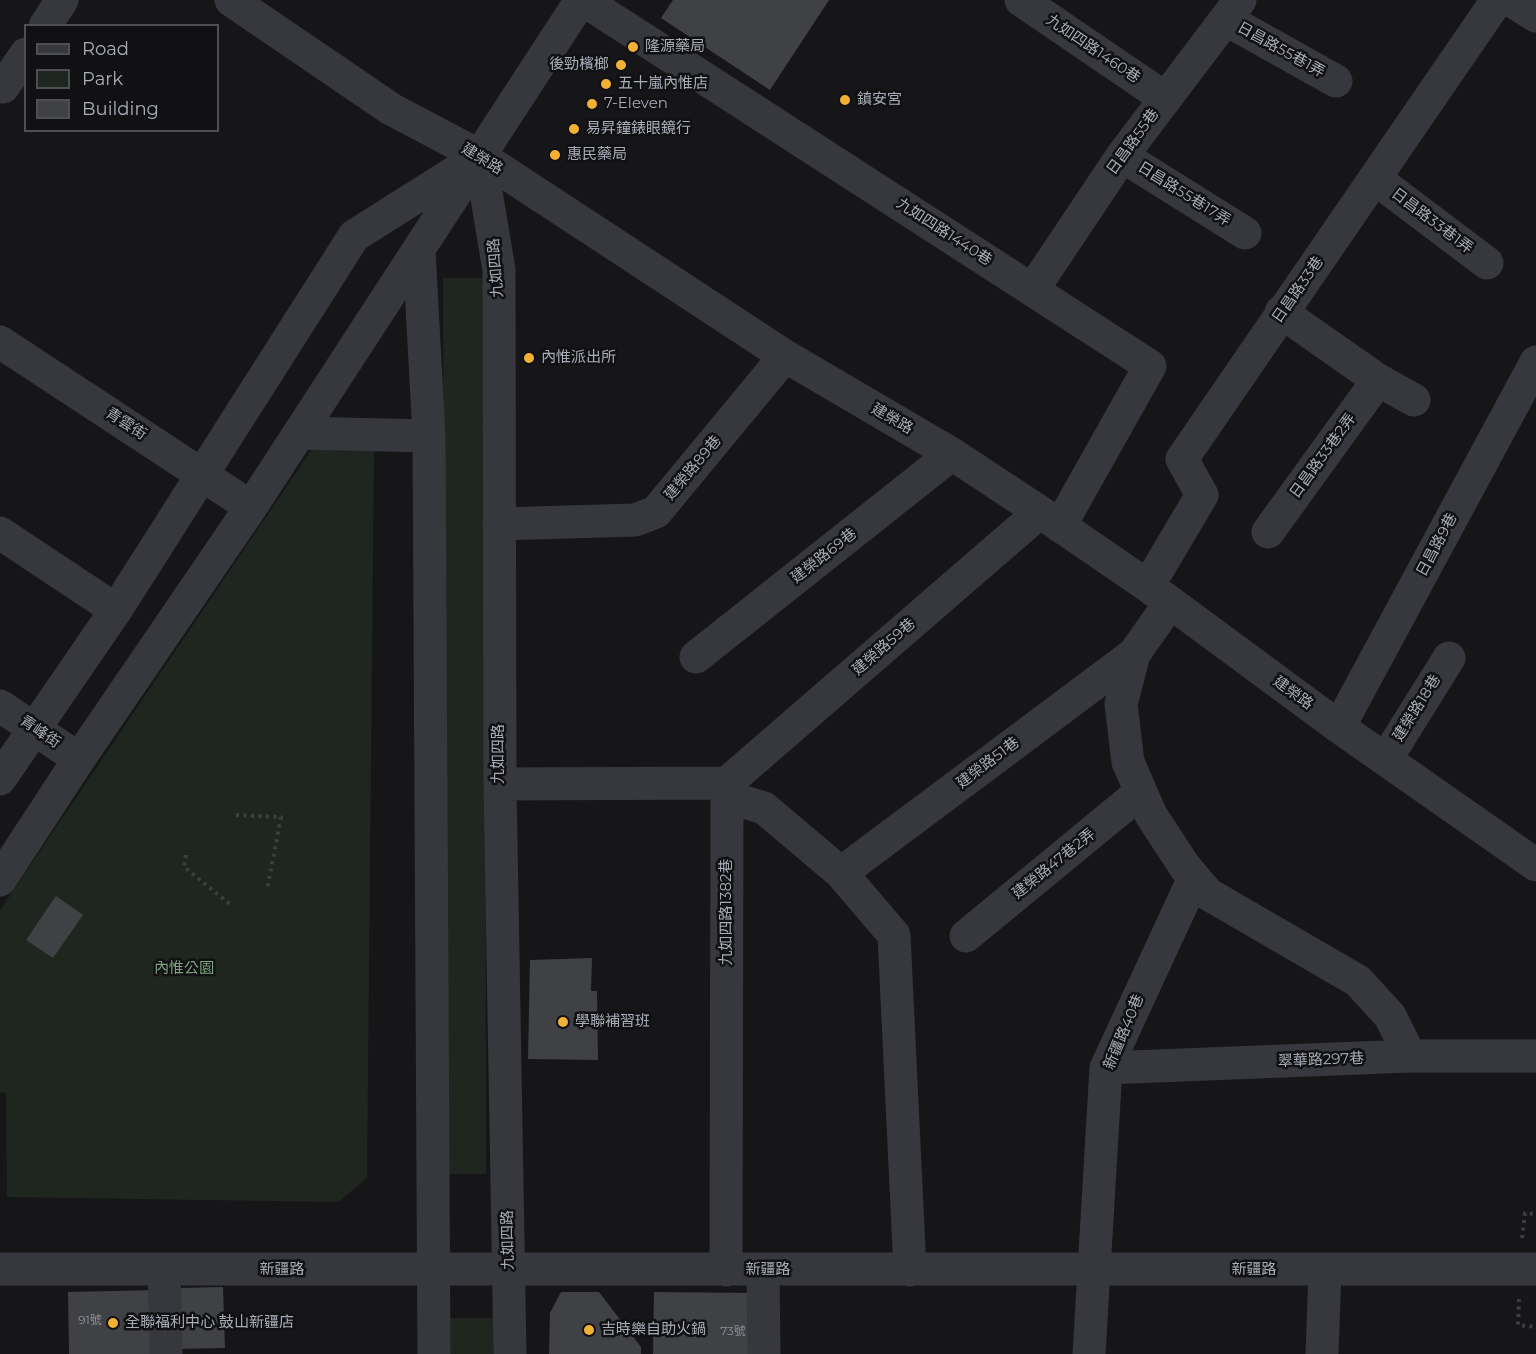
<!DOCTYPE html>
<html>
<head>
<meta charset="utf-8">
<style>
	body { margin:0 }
	#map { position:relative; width:1536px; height:1354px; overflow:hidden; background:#161618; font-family:Montserrat,sans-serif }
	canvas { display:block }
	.legend { position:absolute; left:24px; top:24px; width:195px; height:108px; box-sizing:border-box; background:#111113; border:2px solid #4d4f55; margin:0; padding:8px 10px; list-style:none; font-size:18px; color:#a8adb8 }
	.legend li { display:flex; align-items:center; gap:12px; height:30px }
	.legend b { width:30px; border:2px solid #4d4f55 }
</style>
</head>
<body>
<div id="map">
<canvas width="1536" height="1354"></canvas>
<ul class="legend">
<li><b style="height:8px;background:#37383d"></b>Road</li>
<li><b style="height:16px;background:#1e261f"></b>Park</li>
<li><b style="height:16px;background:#404145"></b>Building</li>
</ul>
</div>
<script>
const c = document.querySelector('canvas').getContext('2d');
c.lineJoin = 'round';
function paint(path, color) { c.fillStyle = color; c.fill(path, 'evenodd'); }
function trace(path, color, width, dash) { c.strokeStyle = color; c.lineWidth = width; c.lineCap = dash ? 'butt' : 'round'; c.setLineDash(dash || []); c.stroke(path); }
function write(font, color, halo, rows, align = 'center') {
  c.font = font + ' Montserrat,"Noto Sans TC",sans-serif'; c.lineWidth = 5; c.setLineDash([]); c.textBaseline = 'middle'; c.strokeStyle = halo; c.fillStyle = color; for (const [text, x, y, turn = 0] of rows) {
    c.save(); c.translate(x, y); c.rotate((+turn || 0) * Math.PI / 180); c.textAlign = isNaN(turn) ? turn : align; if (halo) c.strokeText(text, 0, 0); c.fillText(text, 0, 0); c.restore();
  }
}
paint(new Path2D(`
	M443,278h42l1,896h-41z
	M312,449l62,2 -7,727 -29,24 -331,-5 -1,-104 -6,-1v-182z
	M446,1318h47v36h-46z`), '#1e261f');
paint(new Path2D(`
	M673,0h156l-59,90 -109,-72z
	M56,896l27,19 -30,43 -27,-18z
	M592,958l-1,33h6l1,69 -70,-1 2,-99z
	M223,1287l2,61 -48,1 -1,-61z
	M156,1290l2,64h-89l-1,-62z
	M561,1292h38l42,55v7h-92l1,-41z
	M654,1292l99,1 -2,61h-98z`), '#404145');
trace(new Path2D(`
	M236,815l45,2 -14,73
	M186,855l-2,12 47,38
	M1522,1238l3,-25 11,1
	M1519,1299l-1,26 18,2`), '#3d3f44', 4, [3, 4.5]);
trace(new Path2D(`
	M231,0l160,109 89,47 305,200 167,98 88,58 108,74 191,141 197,138
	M583,0l567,366 -90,160
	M1021,0l144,98
	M1510,0l26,16
	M1227,20l109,61
	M45,26l17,-26
	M0,85l3,2 23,-33
	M480,156l19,114 1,514 10,570
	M1122,156l123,77
	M1377,180l110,83
	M419,250l10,186 5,918
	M1033,289l89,-133 118,-156
	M1281,312l97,68 36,20
	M0,342l251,165
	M299,433l130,3
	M499,524l136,-4 21,-8 129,-156
	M1268,532l110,-152
	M0,533l116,77
	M1148,586l54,-91 -20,-36c104,-153 211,-305 315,-459
	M1170,603l-36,51 -13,50 7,58 23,53 34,52 23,27 150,87 32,35 20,40
	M696,657l256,-203
	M0,706l79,53
	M1339,727l197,-365
	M1386,759l63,-101
	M0,779l116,-169 238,-374 117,-74
	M727,783l313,-271
	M500,784l227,-1 -1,487
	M728,797l36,11 77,65 53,62 16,335
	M841,873l293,-219
	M0,880l79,-121 172,-252 330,-507
	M966,936l175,-144
	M1106,1068l304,-12h126
	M0,1269h1536
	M164,1270l2,84
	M763,1270l1,84
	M1089,1354l17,-286 88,-190
	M1322,1354l3,-84`), '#37383d', 33);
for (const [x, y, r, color] of [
	[633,47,6,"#f2b134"],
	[621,65,6,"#f2b134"],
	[606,84,6,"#f2b134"],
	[845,100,6,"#f2b134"],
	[592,104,6,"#f2b134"],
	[574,129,6,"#f2b134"],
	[555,155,6,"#f2b134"],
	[529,358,6,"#f2b134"],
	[563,1022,6,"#f2b134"],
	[113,1323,6,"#f2b134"],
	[589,1330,6,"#f2b134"]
]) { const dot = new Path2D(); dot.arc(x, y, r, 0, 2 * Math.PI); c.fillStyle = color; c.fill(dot); trace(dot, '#111113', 2); }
write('12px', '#8e929b', null, [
	["91號",90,1320],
	["73號",733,1331]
]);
write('15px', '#a8adb8', '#111113', [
	["隆源藥局",645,47],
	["後勁檳榔",609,65,"right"],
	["五十嵐內惟店",618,84],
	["鎮安宮",857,100],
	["7-Eleven",604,104],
	["易昇鐘錶眼鏡行",586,129],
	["惠民藥局",567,155],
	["內惟派出所",541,358],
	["學聯補習班",575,1022],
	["全聯福利中心 鼓山新疆店",125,1323],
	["吉時樂自助火鍋",601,1330]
], 'left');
write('15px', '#a8adb8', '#111113', [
	["九如四路1460巷",1093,49,34],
	["日昌路55巷1弄",1281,50,29],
	["日昌路55巷",1133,142,-54],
	["建榮路",482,159,31],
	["日昌路55巷17弄",1184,194,32],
	["日昌路33巷1弄",1432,221,37],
	["九如四路1440巷",944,232,33],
	["九如四路",496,268,-94],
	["日昌路33巷",1298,290,-55],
	["建榮路",892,419,30],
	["青雲街",126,424,33],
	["日昌路33巷2弄",1323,456,-54],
	["建榮路89巷",693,468,-50],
	["日昌路9巷",1437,545,-62],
	["建榮路69巷",824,556,-38],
	["建榮路59巷",884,647,-41],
	["建榮路",1293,693,36],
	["建榮路18巷",1417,708,-58],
	["青峰街",40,732,34],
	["九如四路",499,754,-90],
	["建榮路51巷",988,763,-37],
	["建榮路47巷2弄",1054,864,-39],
	["九如四路1382巷",727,912,-90],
	["新疆路40巷",1124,1032,-67],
	["翠華路297巷",1321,1060,-2],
	["九如四路",508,1240,-91],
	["新疆路",282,1270],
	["新疆路",768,1270],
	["新疆路",1254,1270]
]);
write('15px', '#7fa381', '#111113', [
	["內惟公園",184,969]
]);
</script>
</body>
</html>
